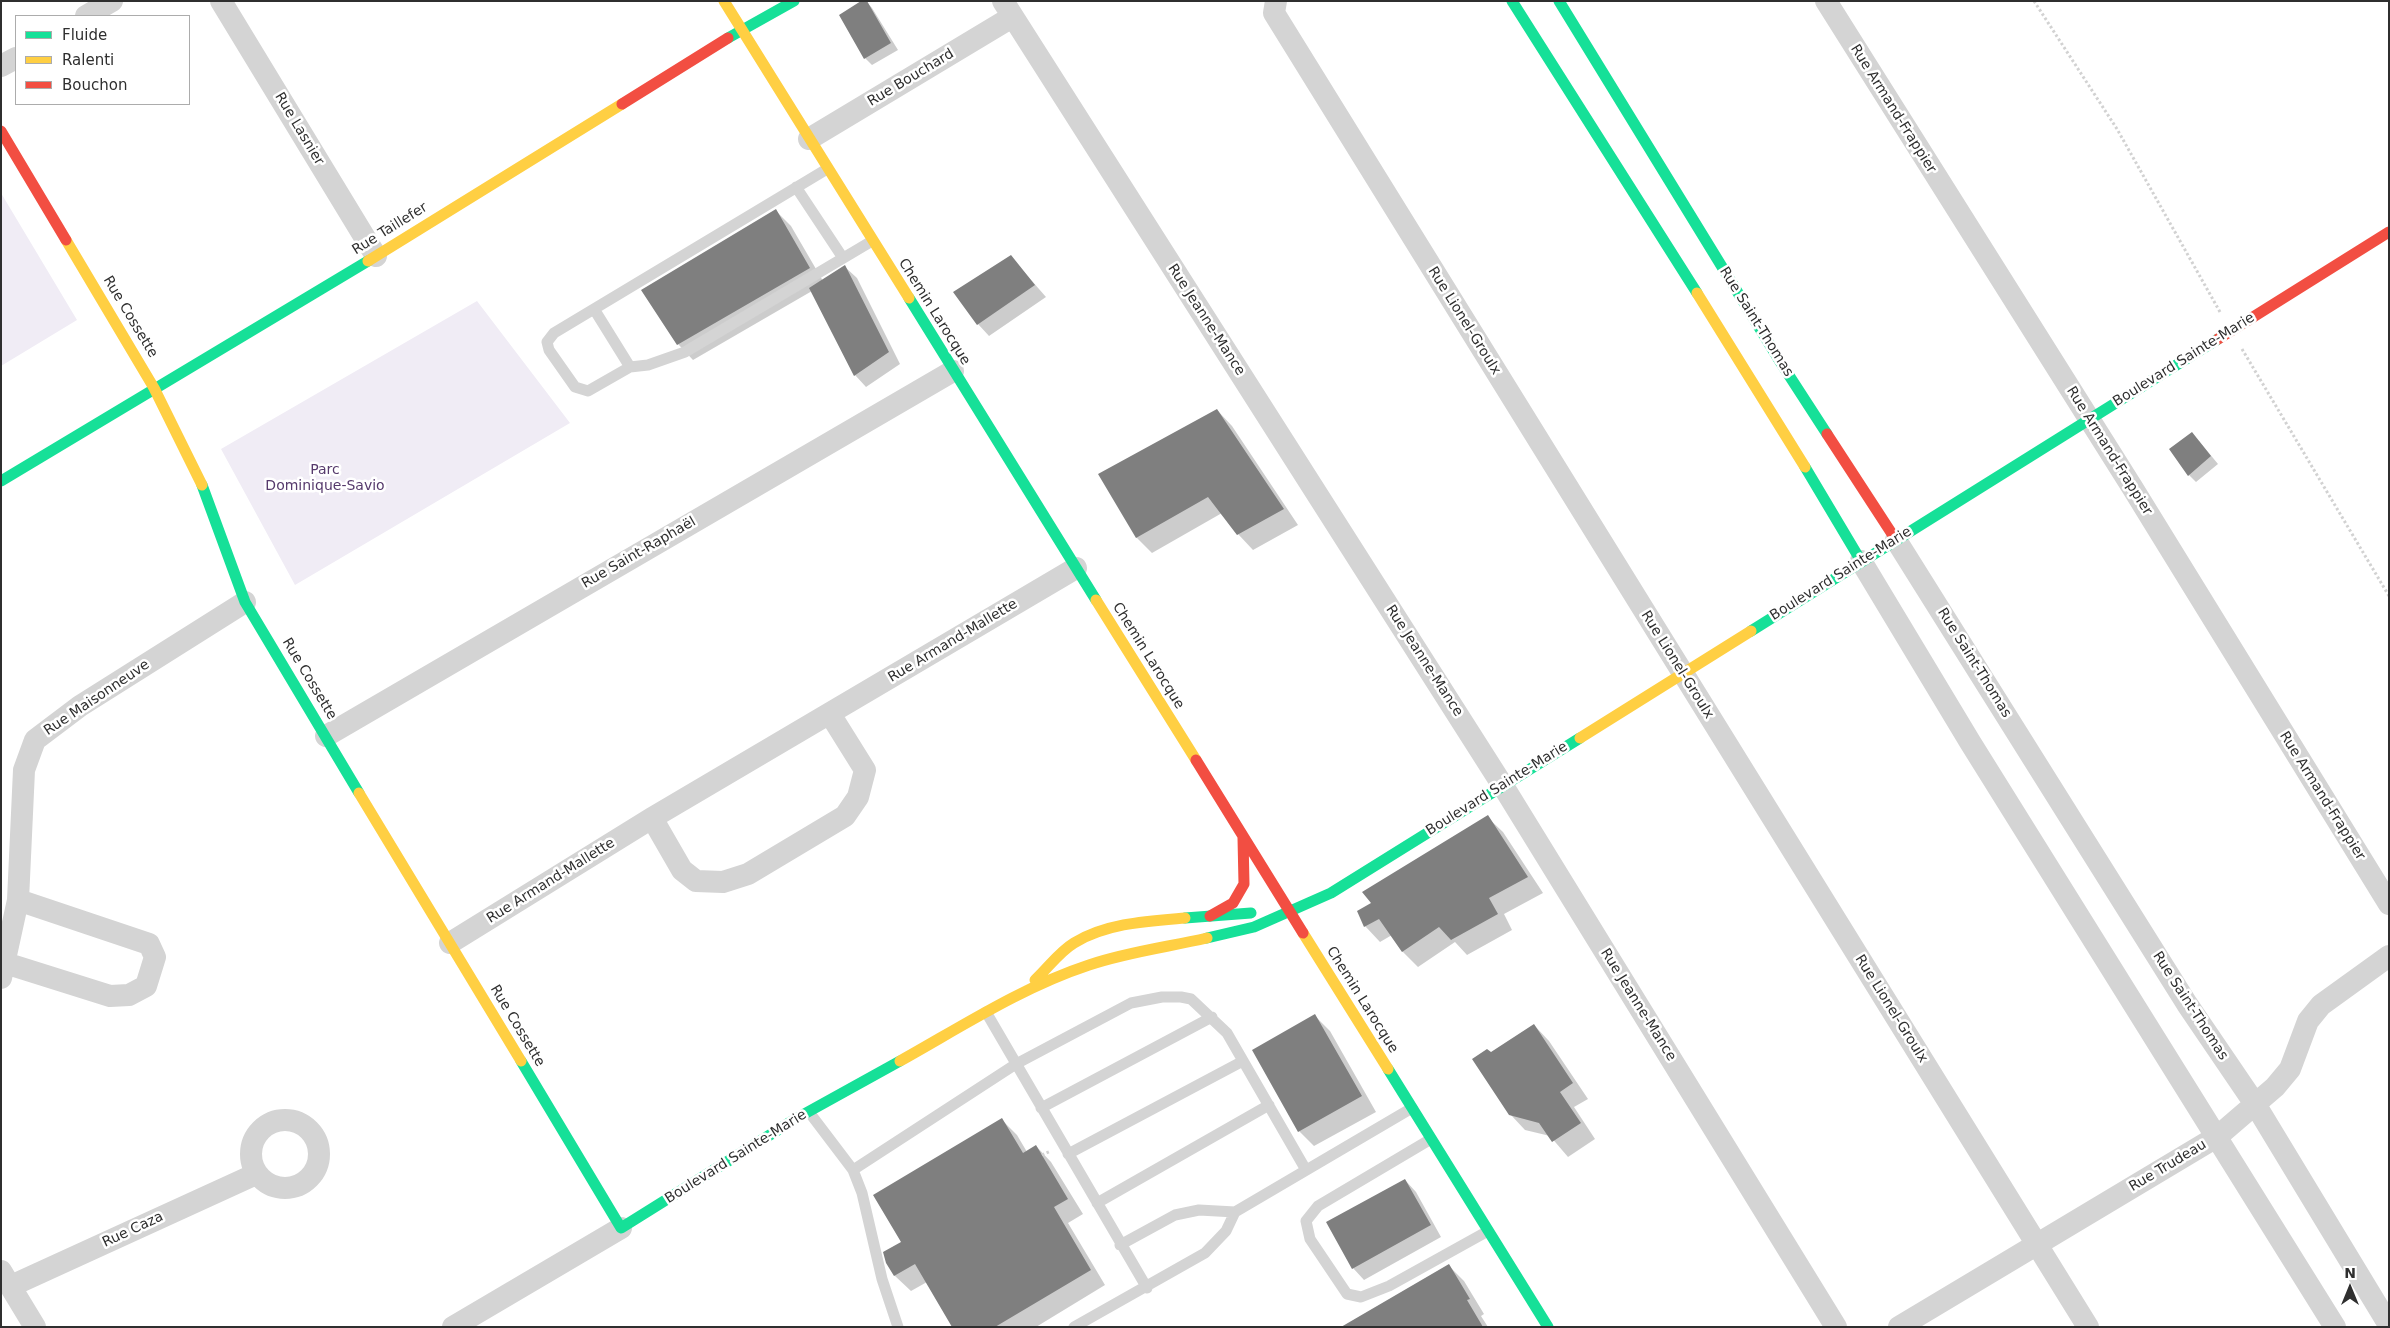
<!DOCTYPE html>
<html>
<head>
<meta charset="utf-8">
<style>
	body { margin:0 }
	#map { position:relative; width:2390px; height:1328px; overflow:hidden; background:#fff; font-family:"DejaVu Sans",sans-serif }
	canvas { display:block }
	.frame { position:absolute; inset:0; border:2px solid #2f2f2f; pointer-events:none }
	.legend { position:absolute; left:15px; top:15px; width:175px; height:90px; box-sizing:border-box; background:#fff; border:1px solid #acacac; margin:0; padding:6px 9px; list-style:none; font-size:15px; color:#2f2f2f }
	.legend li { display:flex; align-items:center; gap:10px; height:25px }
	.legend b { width:25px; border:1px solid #acacac }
	.north { position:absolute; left:2325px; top:1263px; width:50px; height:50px; -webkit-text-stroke:4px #fff; paint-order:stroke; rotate:0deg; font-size:14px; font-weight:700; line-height:20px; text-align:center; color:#2f2f2f }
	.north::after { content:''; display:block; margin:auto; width:18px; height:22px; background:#2f2f2f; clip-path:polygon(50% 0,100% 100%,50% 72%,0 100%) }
</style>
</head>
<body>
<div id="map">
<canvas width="2390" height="1328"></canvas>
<div class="frame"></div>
<ul class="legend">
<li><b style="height:6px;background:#16e098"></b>Fluide</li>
<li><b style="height:6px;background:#ffcf43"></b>Ralenti</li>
<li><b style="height:6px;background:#f24e42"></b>Bouchon</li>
</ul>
<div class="north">N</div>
</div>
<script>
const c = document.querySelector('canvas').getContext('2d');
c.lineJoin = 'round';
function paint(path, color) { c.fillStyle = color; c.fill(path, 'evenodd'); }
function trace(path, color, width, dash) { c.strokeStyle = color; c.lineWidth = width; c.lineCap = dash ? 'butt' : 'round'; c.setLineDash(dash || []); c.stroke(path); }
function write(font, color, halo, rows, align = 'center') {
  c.font = font + ' "DejaVu Sans",sans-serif'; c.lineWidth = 5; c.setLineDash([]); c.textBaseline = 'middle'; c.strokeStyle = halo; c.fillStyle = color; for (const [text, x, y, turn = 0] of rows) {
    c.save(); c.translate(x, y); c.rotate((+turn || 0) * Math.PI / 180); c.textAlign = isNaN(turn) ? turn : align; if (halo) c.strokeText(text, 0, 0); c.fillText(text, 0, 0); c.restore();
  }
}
paint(new Path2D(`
	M1,193l76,127 -76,46z
	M477,301l93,122 -275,162 -74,-136z`), '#f0ecf5');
paint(new Path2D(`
	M866,1l6,7 26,42 -26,15 -7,-7z
	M775,210l16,16 32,55 22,-14 12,11 43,86 -34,23 -11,-12 -43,-84 -119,69 -15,-16z
	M1011,257l35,40 -57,39 -11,-12z
	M1217,410l15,16 66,99 -45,25 -15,-16 -16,-21 -70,40 -15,-15 -37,-64z
	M2199,441l19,23 -22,18 -7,-7z
	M1487,817l16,15 40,61 -39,21 8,16 -45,25 -12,-13 -37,25 -15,-15 -11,-17 -12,7 -15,-16 8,-22z
	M1315,1016l15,15 46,81 -62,34 -15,-15z
	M1534,1025l15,16 39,58 -14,8 21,32 -27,18 -18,-21 -25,-6 -15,-16 -19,-61z
	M1002,1120l15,15 10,17 9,-6 15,16 32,52 -15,9 37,62 -69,42h-82l-27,-45 -16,9 -16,-15 -8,-14z
	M1405,1180l11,12 25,45 -77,43 -11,-12z
	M1449,1266l15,15 20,33 -3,2 7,11h-144z`), '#0003');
paint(new Path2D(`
	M861,1h6l24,42 -27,16 -25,-44z
	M776,209l34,59 -133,77 -36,-55z
	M1011,255l24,30 -58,40 -24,-33z
	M845,265l44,87 -35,24 -45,-88z
	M1217,409l67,100 -47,26 -29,-38 -72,41 -38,-64z
	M2192,432l19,24 -23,20 -19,-27z
	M1488,815l40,62 -39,21 9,16 -47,26 -12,-13 -37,25 -23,-33 -15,8 -7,-16 14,-8 -9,-11z
	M1315,1014l47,82 -64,36 -46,-82z
	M1534,1024l39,59 -13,9 21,31 -29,19 -13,-19 -30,-8 -37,-56 15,-10 4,3z
	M1002,1118l21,35 13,-8 32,54 -14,8 37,63 -96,57h-43l-37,-63 -21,12 -8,-13 -3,-11 18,-10 -28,-47z
	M1405,1179l26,46 -79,44 -26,-47z
	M1449,1264l21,35 -3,1 16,27h-142z`), '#7f7f7f');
trace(new Path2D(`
	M2034,1l83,128 103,183
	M2242,349l147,247
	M1042,1155l9,-4`), '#d2d2d2', 3, [2.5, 2.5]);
trace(new Path2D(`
	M827,169l-273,164 -7,9 2,8 26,37 13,4 42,-24 18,-2 37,-13 187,-111
	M796,187l47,71
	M594,309l36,58
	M986,1012l161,276
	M1041,1108l171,-91
	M809,1112l44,58 9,23 20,86 16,48
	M1431,1139l-113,67 -12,15 4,18 37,55 14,3 28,-11 99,-55
	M1068,1154l175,-93
	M853,1170l163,-106 115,-61 31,-6h19l10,2 36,34 79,137
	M1097,1203l172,-98
	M1120,1245l55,-30 24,-5 36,2
	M1074,1327l131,-74 21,-22 9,-19 177,-104`), '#d4d4d4', 11);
trace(new Path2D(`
	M221,1l155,255
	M1003,1l500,785 333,541
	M1276,1l-2,12 814,1314
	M1826,1l306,486 257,417
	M86,16l26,-15
	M1,66l15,-8
	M809,139l203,-122
	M1896,540l291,464 68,100 134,221
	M1861,561l109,181 365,585
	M326,736l627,-365
	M652,818l30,52 14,11 27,1 25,-8 97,-58 13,-19 7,-27 -35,-56
	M450,943l202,-125 424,-250
	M5,963l105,33 19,-1 17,-9 9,-29 -6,-13 -131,-44
	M1,978l17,-78 6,-130 11,-30 45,-34 165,-104
	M251 1154a34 34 0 1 1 68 0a34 34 0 1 1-68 0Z
	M1,1271l34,56
	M11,1286l245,-112
	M453,1327l168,-99
	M1899,1327l319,-191 57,-49 15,-18 18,-48 13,-16 68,-49`), '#d4d4d4', 22);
trace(new Path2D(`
	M1512,1l185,292
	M1559,1l222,362 46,71
	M728,38l66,-37
	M909,298l187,302
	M1805,467l56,94
	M1,481l367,-220
	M202,485l43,117 114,191
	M1751,631l467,-292
	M1185,918l66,-5
	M1207,938l47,-11 77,-34 249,-155
	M521,1061l100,167 176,-110 103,-57
	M1388,1069l160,258`), '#16e098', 11);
trace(new Path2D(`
	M724,1l185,297
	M66,240l88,148 48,97
	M368,261l254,-157
	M1697,293l108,174
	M1096,600l100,160
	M1580,738l171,-107
	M359,793l162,268
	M1303,933l85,136
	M1035,980c13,-12 24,-28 39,-37 32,-20 75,-22 111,-25
	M900,1061c61,-34 122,-74 189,-96 38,-13 79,-18 118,-27`), '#ffcf43', 11);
trace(new Path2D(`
	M622,104l106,-66
	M1,131l65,109
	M2218,339l171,-107
	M1827,434l69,106
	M1196,760l107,173
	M1210,916l23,-13 11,-19 -1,-46`), '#f24e42', 11);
write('14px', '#2f2f2f', '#fff', [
	["Rue Bouchard",911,78,-31],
	["Rue Armand-Frappier",1893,109,58],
	["Rue Lasnier",299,129,59],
	["Rue Taillefer",390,229,-32],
	["Chemin Larocque",934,312,58],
	["Rue Cossette",130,317,59],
	["Rue Jeanne-Mance",1206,320,57],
	["Rue Lionel-Groulx",1464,321,58],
	["Rue Saint-Thomas",1756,322,58],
	["Boulevard Sainte-Marie",2184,360,-32],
	["Rue Armand-Frappier",2109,451,58],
	["Rue Saint-Raphaël",639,553,-30],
	["Boulevard Sainte-Marie",1841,574,-32],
	["Rue Armand-Mallette",953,641,-31],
	["Chemin Larocque",1148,656,58],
	["Rue Jeanne-Mance",1424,661,57],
	["Rue Saint-Thomas",1974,663,58],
	["Rue Lionel-Groulx",1677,665,58],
	["Rue Cossette",309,679,59],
	["Rue Maisonneuve",97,698,-34],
	["Boulevard Sainte-Marie",1497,789,-32],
	["Rue Armand-Frappier",2322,796,58],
	["Rue Armand-Mallette",551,881,-32],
	["Chemin Larocque",1362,1000,58],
	["Rue Jeanne-Mance",1638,1005,58],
	["Rue Saint-Thomas",2190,1006,57],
	["Rue Lionel-Groulx",1891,1009,58],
	["Rue Cossette",517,1026,59],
	["Boulevard Sainte-Marie",736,1157,-32],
	["Rue Trudeau",2168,1166,-31],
	["Rue Caza",133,1230,-25]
]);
write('14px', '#563a6c', '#fff', [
	["Parc",325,470],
	["Dominique-Savio",325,486]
]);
</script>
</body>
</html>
